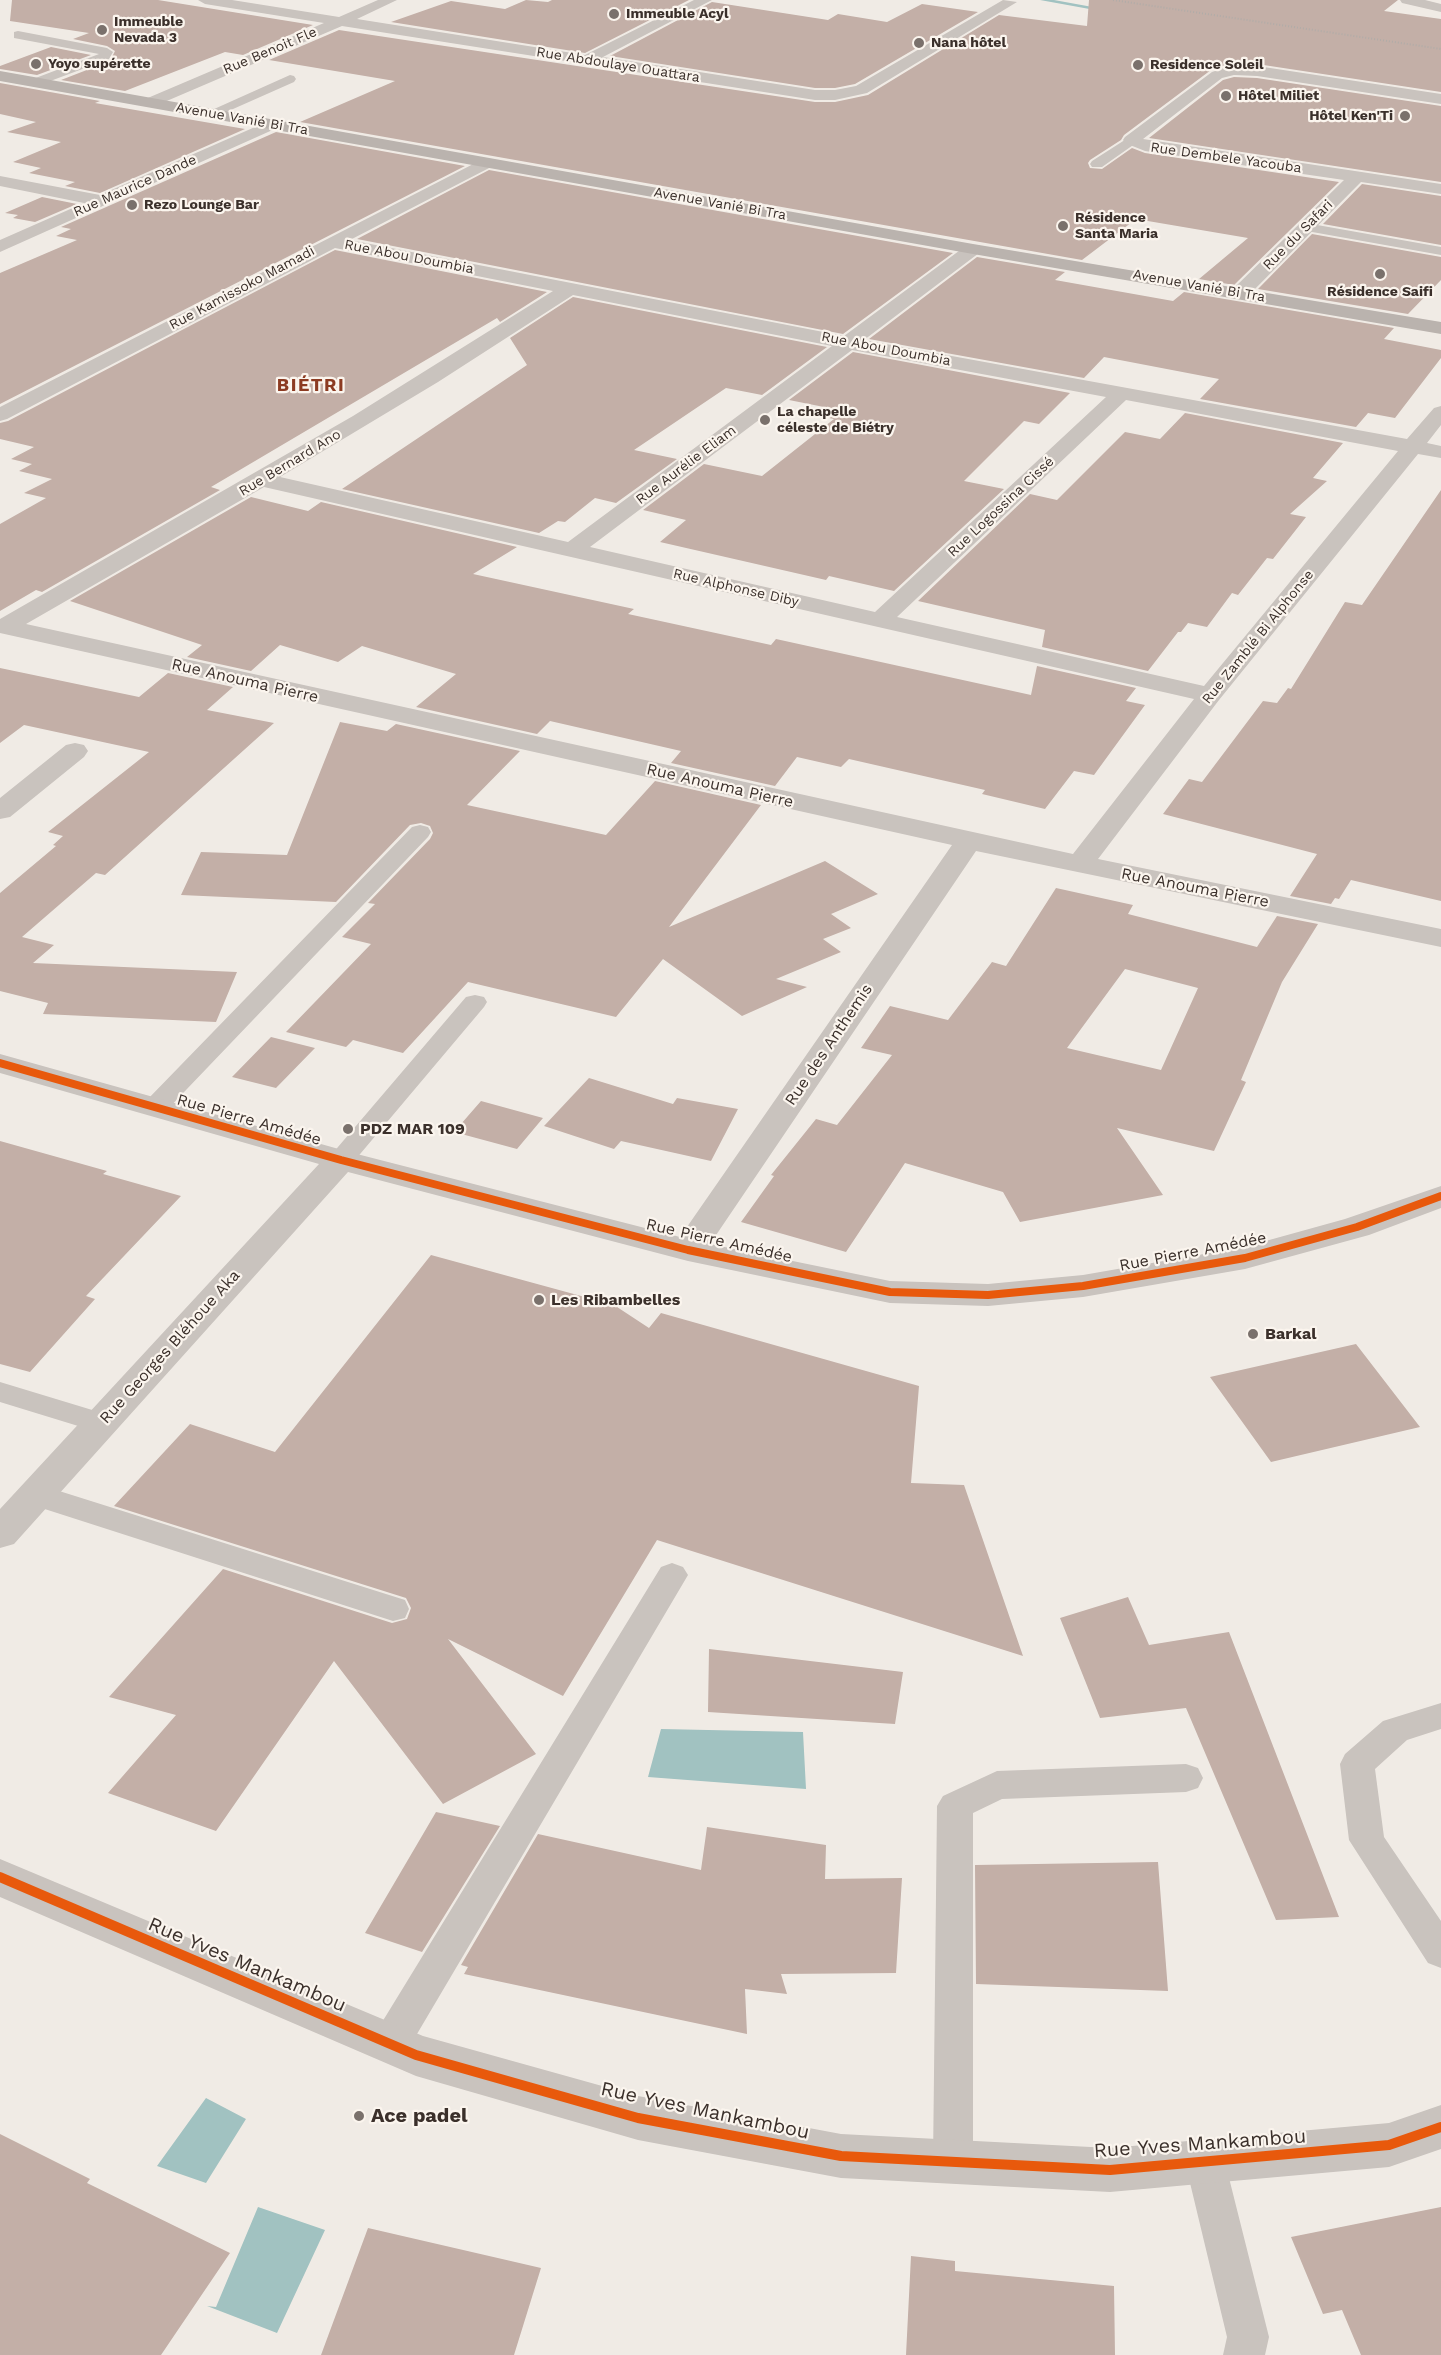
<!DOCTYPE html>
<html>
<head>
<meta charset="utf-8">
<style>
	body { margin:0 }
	canvas { display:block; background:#f0ebe5 }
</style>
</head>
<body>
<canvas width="1441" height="2355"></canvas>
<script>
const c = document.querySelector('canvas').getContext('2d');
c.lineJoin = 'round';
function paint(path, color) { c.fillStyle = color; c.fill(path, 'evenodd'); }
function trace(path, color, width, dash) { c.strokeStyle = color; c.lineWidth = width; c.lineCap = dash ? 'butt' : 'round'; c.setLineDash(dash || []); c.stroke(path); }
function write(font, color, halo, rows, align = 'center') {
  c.font = font + ' "Work Sans",sans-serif'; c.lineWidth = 4.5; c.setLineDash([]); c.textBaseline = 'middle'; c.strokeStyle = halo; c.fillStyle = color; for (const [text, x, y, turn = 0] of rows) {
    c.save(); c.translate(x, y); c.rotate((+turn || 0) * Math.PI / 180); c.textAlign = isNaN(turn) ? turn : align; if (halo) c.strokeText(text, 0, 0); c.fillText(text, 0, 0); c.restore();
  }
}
paint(new Path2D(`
	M661,1729l142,3 3,57 -158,-12z
	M206,2098l40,21 -40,64 -49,-17z
	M258,2207l67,23 -48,103 -70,-27 9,1z`), '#a1c2c1');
paint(new Path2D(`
	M1040,0h14l55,10 -3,2z`), '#a1c2c1');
paint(new Path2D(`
	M12,0h146l155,25 -70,30 -18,-3 -100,39 -64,-11 49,-19 5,-10 -8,-5 -34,-7 16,-6 -79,-12z
	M526,0l22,2 4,-2h137l-104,53 -194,-31 60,-21 54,8z
	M1089,0h309l-14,11 57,8v73l-184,-28 -25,-1 -21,7 -87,65 -3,5 -31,20 -2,3 2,5 12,1 30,-21 13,5 194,29 -105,103 -35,-6 49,-41 -112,-19 -54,41 -782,-138 95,-41 -126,-21 70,-30 476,72h20l33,-7 131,-80 88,11z
	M712,2l116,18 10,-6 49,8 35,-18 56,8 -123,72 -20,4h-20l-205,-32z
	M51,47l40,8 -54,20 -37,-6v-3z
	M1234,77l23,1 184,28v76l-292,-44 74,-58z
	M0,83l100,18 -5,2 150,26 -145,64 -35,-7 10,-4 -46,-9 12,-5 -28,-6 48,-20 -54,-10 29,-10 -36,-8z
	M276,132l189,34 -465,238v-131l77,-33 -21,-4 15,-7 -10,-2z
	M489,170l464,83 -110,81 -486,-95z
	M1362,184l79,12v49l-118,-21z
	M42,197l35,7 -42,18 -22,-4 5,-3 -13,-2z
	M1312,234l129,23v23l-33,34 -150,-25z
	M335,250l212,42 -47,30 -3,-4 -286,169 9,3 -178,102 -6,-2 -36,21v-87l46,-26 -22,-5 28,-14 -33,-8 13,-7 -21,-5 23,-12 -34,-8v-16l8,-2z
	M977,257l88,15 -10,8 118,21 11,-9 210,36 -10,11 57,11v8l-46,60 -27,-5 -12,14 -156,-28 19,-20 -115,-22 -20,21 -215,-39z
	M573,297l254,50 -65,48 -36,-7 -92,62 43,9 -61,44 -21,-5 -30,24 -7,-1 -19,12 -197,-44 185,-124 -17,-27z
	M853,352l217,41 -31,31 -15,-3 -60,60 40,8 -110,102 -65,-15 -3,4 -166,-38 26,-22 -43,-10 61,-46 58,12 72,-57 -20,-4 10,-8 -35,-7z
	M1185,413l158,30 -30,35 14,3 -37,33 16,3 -33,42 -6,-1 -29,37 -6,-2 -25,34 -19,-4 -7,9h-3l-30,39 -106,-24 3,-17 -127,-29 112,-107 27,6 68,-68 35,7z
	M1441,490v411l-90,-21 -12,19 -4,-1 -4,6 -41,-8 27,-42 -154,-40 26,-35 13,3 61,-81 14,2 11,-15 3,1 54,-87 17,3z
	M251,497l57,14 13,-9 196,45 -44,27 161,35 -6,5 143,31 5,-6 255,56 6,-29 99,22 -10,13 19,4 -51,70 -20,-4 -29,38 -63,-15 3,-4 -136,-31 -8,8 -44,-10 -22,29 -104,-23 10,-12 -131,-30 -13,13 -121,-27 40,-33 -94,-28 -24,16 -58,-17 -29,26 -64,-14 15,-12 -132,-44z
	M0,668l139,29 29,-24 65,14 -26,23 67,13 -169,152 -9,-2 -74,64 32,8 -21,18 204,9 -21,50 -173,-8 5,-11 -48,-12v-98l56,-47 -3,-1 10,-9 -15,-4 101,-80 -125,-27 -24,18z
	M340,722l47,9 9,-7 124,27 -53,54 139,30 49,-54 106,24 -92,122 156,-66 53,33 -47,20 20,14 -28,11 18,13 -65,27 31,8 -65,29 -79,-57 -47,58 -148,-35 -65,71 -50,-13 -7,7 -60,-15 85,-88 -29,-7 33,-33 -7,-1 62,-64 3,-6 -3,-7 -9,-3 -11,2 -74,77 -155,-7 20,-43 86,3z
	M1056,888l77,17 -5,9 129,33 20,-31 41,8 -36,58 -41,98 5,2 -32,69 -97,-23 46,67 -143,27 -17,-30 -98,-29 -59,89 -105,-30 33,-46 -3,-1 45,-56 21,6 55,-70 -31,-7 29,-42 58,14 44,-58 14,4zM1125,969l73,19 -37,82 -94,-22z
	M271,1037l44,11 -39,40 -44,-11z
	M589,1078l84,26 4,-6 61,11 -27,52 -90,-20 -7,8 -70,-23z
	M481,1101l62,17 -26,31 -63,-17z
	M0,1141l107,30 -4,3 78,22 -95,100 9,3 -65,73 -30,-8z
	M431,1255l183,50 35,23 12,-15 258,73 -8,97 53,2 59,171 -366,-116 -94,156 -115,-57 88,115 -93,50 -109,-143 -118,170 -108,-38 68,-78 -67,-18 114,-128 169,54 15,-4 4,-11 -5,-10 -292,-92 76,-82 85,28z
	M1356,1344l64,83 -149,35 -61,-85z
	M1128,1597l21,48 80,-13 110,285 -63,3 -90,-212 -86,10 -40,-100z
	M709,1649l194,23 -8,52 -187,-12z
	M436,1812l64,14 -78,126 -57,-19z
	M707,1827l119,18 -1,34 77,-1 -6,95 -115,1 6,20 -42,-5 2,45 -283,-60 4,-7 -7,-2 77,-131 163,36z
	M1158,1862l10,129 -192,-7 -1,-119z
	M0,2134l90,45 -3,4 143,70 -69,102h-161z
	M1441,2207v148h-80l-19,-45 -19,4 -32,-77z
	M368,2228l173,40 -27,87h-193z
	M911,2256l44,5v10l159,15 1,69h-209z`), '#c3afa7');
paint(new Path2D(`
	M18,31l89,17 6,4 -4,7 -72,27 -4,-1 -2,-3 2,-3 66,-25 -85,-16v-6z
	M290,75l4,1 2,3 -2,3 -79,35h-10l-2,-3z
	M1131,136l7,4 -2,3 -34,24h-10l-2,-3 2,-3z
	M1306,223l135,24v8l-140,-25 -2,-3z
	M420,825l8,2 3,5 -3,5 -264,276 -9,2 -9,-2 -4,-6 4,-6 266,-274z
	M475,995l9,2 3,5 -3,5 -134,159 -9,2 -9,-2 -4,-6 4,-6 134,-157z
	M0,1382l112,34 4,7 -4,7 -11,3 -101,-31z
	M37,1484l368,116 4,9 -4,9 -12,3 -367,-118 -5,-8 5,-8z
	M672,1563l11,4 5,8 -284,481 -14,5 -14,-5 -5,-12 5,-12 285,-465z
	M1441,1703v26l-34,11 -32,29 9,68 57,84v47l-13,-5 -79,-123 -9,-76 5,-10 38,-33z
	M1186,1764l12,4 5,10 -5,10 -12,4 -184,7 -29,14v349l-6,13 -14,5 -14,-5 -6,-13 4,-356 6,-10 54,-25z
	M1205,2144l14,5 6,13 44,175 -4,18h-42l4,-18 -42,-175 6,-13z`), '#c9c3be');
paint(new Path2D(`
	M198,0h34l107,17 39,-17h19l-40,19 228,36 109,-55h18l-109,57 212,33h20l21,-4 147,-86 14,2 -150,91 -32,7h-20l-473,-74 -187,80h-12l-2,-3 2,-3 181,-77 -119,-19z
	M1400,0h25l16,4v8l-39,-9z
	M1233,65l24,1 184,28v10l-184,-28 -23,-1 -12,3 -79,61 298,45v10l-80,-12 -114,115h-14l-2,-4 2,-4 111,-109 -199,-29 -20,-8 -2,-3 2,-3 87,-65z
	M271,120l8,5 -2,3 -277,124v-12l84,-37 -84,-17v-10l100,19z
	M485,158l6,1 2,4 -2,4 -141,73 494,96 123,-91h12l3,4 -3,4 -115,87 543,99 27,-31 7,-2v19l-14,18 14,3v12l-23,-4 -199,246 -121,159 343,70v18l-465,-96 -266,393 180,37 98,3 95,-9 161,-28 101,-28 96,-33v22l-72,27 -124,34 -162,28 -95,9 -98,-3 -202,-42 -340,-89 -334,372 -14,4v-39l319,-345 -319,-91v-19l353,99 327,84 272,-392 -952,-212v-14l353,-203 200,-125 -218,-43 -328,171 -7,2v-14zM573,295l259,51 -264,196 -288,-65 158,-95zM852,350l254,47 -231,215 -285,-65zM1126,400l272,51 -194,235 -307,-69zM264,487l930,212 -121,155 -1047,-230z
	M75,743l9,2 4,6 -4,6 -74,60 -10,2v-21l66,-53z
	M0,1859l423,177 215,60 203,38 269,14 279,-25 52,-18v44l-52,18 -279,25 -269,-14 -203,-38 -222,-64 -416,-179z`), '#c9c3be');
paint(new Path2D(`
	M0,71l973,173 468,78v12l-468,-80 -973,-173z`), '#bab3ae');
trace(new Path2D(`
	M1113,0l328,49`), '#b1aca8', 2, [1, 2]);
trace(new Path2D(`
	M0,1063l341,97 347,90 202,42 98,3 95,-9 162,-28 112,-31 84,-31`), '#e8590c', 8);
trace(new Path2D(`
	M0,1877l416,178 222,63 203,38 269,14 279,-25 52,-18`), '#e8590c', 10);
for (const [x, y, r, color] of [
	[614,14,6,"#7a716c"],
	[102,30,6,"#7a716c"],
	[919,43,6,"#7a716c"],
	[36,64,6,"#7a716c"],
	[1138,65,6,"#7a716c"],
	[1226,96,6,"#7a716c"],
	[1405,116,6,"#7a716c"],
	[132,205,6,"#7a716c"],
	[1063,226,6,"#7a716c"],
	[1380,274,6,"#7a716c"],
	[765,420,6,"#7a716c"],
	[348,1129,6,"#7a716c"],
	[539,1300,6,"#7a716c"],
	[1253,1334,6,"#7a716c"],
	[359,2116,6,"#7a716c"]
]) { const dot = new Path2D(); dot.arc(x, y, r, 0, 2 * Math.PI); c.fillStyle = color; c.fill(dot); trace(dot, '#fbf5ee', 2); }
write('bold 14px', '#3b302b', '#fbf5ee', [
	["Immeuble Acyl",626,14],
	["Immeuble",114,22],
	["Nevada 3",114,38],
	["Nana hôtel",931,43],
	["Yoyo supérette",48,64],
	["Residence Soleil",1150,65],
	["Hôtel Miliet",1238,96],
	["Hôtel Ken'Ti",1393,116,"right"],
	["Rezo Lounge Bar",144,205],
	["Résidence",1075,218],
	["Santa Maria",1075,234],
	["Résidence Saifi",1380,292,"center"],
	["La chapelle",777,412],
	["céleste de Biétry",777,428]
], 'left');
write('14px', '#3b302b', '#fbf5ee', [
	["Rue Benoit Fle",270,51,-23],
	["Rue Abdoulaye Ouattara",618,65,9],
	["Avenue Vanié Bi Tra",242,119,10],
	["Rue Dembele Yacouba",1226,158,8],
	["Rue Maurice Dande",135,186,-24],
	["Avenue Vanié Bi Tra",720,204,10],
	["Rue du Safari",1298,235,-45],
	["Rue Abou Doumbia",409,257,11],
	["Avenue Vanié Bi Tra",1199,286,10],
	["Rue Kamissoko Mamadi",242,288,-28],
	["Rue Abou Doumbia",886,349,11],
	["Rue Bernard Ano",290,463,-31],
	["Rue Aurélie Eliam",686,465,-37],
	["Rue Logossina Cissé",1001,507,-43],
	["Rue Alphonse Diby",736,588,13],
	["Rue Zamblé Bi Alphonse",1258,637,-51]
]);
write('16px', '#3b302b', '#fbf5ee', [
	["Rue Anouma Pierre",245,681,13],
	["Rue Anouma Pierre",720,786,13],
	["Rue Anouma Pierre",1195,888,11],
	["Rue des Anthemis",829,1045,-56],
	["Rue Pierre Amédée",249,1120,16],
	["Rue Pierre Amédée",719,1241,13],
	["Rue Pierre Amédée",1193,1252,-11],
	["Rue Georges Bléhoue Aka",170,1347,-48]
]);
write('bold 16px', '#3b302b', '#fbf5ee', [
	["PDZ MAR 109",360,1129],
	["Les Ribambelles",551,1300],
	["Barkal",1265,1334]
], 'left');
c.letterSpacing = '1.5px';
write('bold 18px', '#8c3b22', '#fbf5ee', [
	["BIÉTRI",311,386]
]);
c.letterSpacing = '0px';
write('20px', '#3b302b', '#fbf5ee', [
	["Rue Yves Mankambou",247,1965,23],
	["Rue Yves Mankambou",705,2111,12],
	["Rue Yves Mankambou",1200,2144,-4]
]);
write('bold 20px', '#3b302b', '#fbf5ee', [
	["Ace padel",371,2116]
], 'left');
</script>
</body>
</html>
